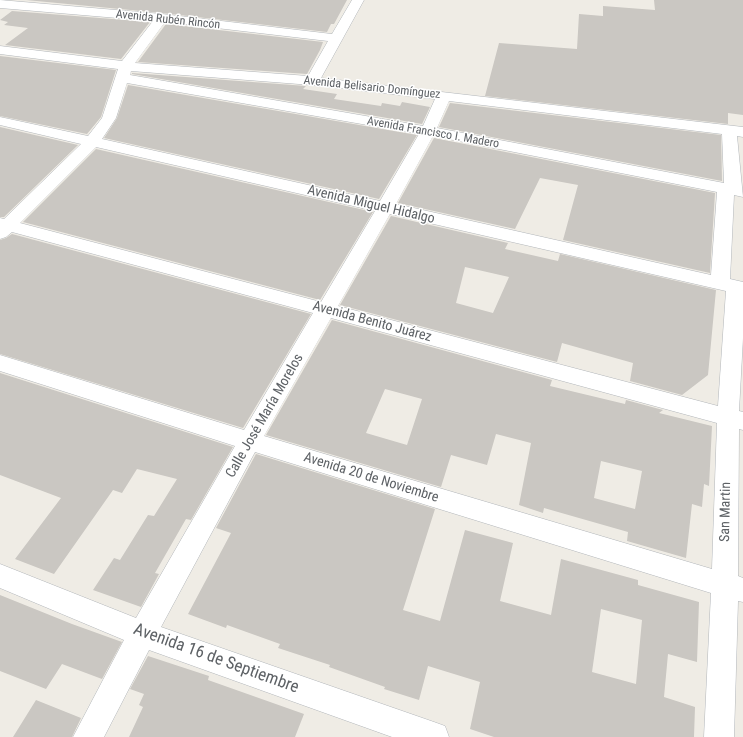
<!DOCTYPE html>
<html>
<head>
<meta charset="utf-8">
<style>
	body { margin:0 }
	canvas { display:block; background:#efece5 }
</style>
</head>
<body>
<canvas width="743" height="737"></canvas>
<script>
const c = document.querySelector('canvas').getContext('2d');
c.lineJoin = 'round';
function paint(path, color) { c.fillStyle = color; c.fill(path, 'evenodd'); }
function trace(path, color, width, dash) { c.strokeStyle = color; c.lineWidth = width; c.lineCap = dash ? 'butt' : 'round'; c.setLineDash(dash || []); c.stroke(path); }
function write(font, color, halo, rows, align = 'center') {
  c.font = font + ' "Roboto Condensed",sans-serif'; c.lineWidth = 3; c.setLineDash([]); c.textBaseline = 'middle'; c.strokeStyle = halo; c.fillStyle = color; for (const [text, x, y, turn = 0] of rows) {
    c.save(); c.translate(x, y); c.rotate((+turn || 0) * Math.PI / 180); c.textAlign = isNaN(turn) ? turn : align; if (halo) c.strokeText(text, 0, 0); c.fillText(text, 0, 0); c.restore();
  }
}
paint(new Path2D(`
	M26,0h321l-13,24h-3l-4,8 -165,-19z
	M654,0h89v115l-15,-2v11l-243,-28 14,-53 78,6 2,-35 24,2v-10l52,4z
	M12,11l138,11 -29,37 -116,-14 23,-17 -24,-3 4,-3 -8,-2z
	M166,24l157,18 -3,8 -13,24 -169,-12z
	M0,56l116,14 -15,47 -14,17 -87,-18z
	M132,73l174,13 -3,3 34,5 -3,5 47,7 1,-3 18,3 2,-4 28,5 -8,17 -290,-50z
	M128,85l289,50 -38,64 -275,-61 13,-20z
	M450,103l271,32 1,46 -283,-54z
	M0,127l78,18 -74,72h-4z
	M434,138l281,55 -5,80 -147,-33 15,-55 -38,-7 -25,51 -117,-26z
	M96,149l277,63 -53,88 -297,-78z
	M391,216l117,27 -3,6 53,12 2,-7 156,36 -8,85 -26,20 -52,-14 3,-18 -71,-20 -5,19 -217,-57zM465,267l44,10 -16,36 -37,-10z
	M12,234l299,80 -68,114 -243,-74v-114l6,-2z
	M332,320l220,60 -2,6 75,18 1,-4 37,10 -4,3 53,13 -3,60 -5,-2 -2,23 -10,-3 -6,54 -59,-17 1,-9 -84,-24 -1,5 -24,-8 12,-62 -35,-9 -9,31 -36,-10 -10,32 -175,-52zM385,389l37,10 -15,46 -41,-12zM601,461l41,10 -7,38 -41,-11z
	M0,373l233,74 -42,73 -5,-1 -31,54 4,1 -18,33 -48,-17 21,-32 6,2 28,-45 6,1 23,-37 -40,-10 -15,24 -9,-3 -59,84 -39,-15 46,-61 -61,-23z
	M256,454l179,55 -32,101 37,11 25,-91 48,13 -13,58 51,14 10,-56 77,21v5l61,17 -2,60 -29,-8 -4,43 31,10 -1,30h-200l-24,-8 10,-47 -52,-16 -9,34 -35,-11 1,-2 -56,-20 1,-2 -52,-17 2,-4 -53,-19 -1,3 -38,-14 43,-81 -15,-5zM601,609l41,11 -6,64 -44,-12z
	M0,595l72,29 50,18 -20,37 -40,-15 -16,25 -46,-18z
	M148,656l61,20 -1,4 96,34 -9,23h-166l14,-30 -4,-2 5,-11 -14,-5z
	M36,700l45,18 -9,19h-59z`), '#cac7c2');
const street = new Path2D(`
	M0,0l162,14 170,20 20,-34h12l-43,78 422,49v10l-6,-1 6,61 -9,-2 -4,84 13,3v56l-4,73 4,1v18l-4,-1 -1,147 5,2v24l-5,-1 -4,136h-30l7,-144 -456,-141 -94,175 273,95 11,4 4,11h-57l-243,-87 -45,87h-31l51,-97 -124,-52v-24l136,54 99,-172 -235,-75v-16l244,75 69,-117 -301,-81 -6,5 -6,2v-21l4,1 77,-75 -81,-19v-8l88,19 14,-18 16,-49 -118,-15v-8l122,15 31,-40 -153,-13zM165,22l163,19 -20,35 -173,-13zM131,71l181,14 123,14 -12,27 -293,-51zM127,83l292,51 -39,67 -278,-62 14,-21zM449,101l273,33 2,49 -287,-55zM433,136l284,56 -6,83 -315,-71zM96,147l279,64 -54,91 -301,-79zM390,214l336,77 -8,115 -380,-100zM331,318l386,105 -5,146 -448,-133z`);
trace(street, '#b2b6ba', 1);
paint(street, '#fff');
write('12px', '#5d6165', '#fff', [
	["Avenida Rubén Rincón",168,20,6],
	["Avenida Belisario Domínguez",372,88,6],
	["Avenida Francisco I. Madero",433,133,10]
]);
write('14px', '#5d6165', '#fff', [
	["Avenida Miguel Hidalgo",371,205,13],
	["Avenida Benito Juárez",372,322,15],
	["Calle José María Morelos",265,416,-60],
	["Avenida 20 de Noviembre",371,478,17],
	["San Martin",726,512,-89]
]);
write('17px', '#5d6165', '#fff', [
	["Avenida 16 de Septiembre",216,659,20]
]);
</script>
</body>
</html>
